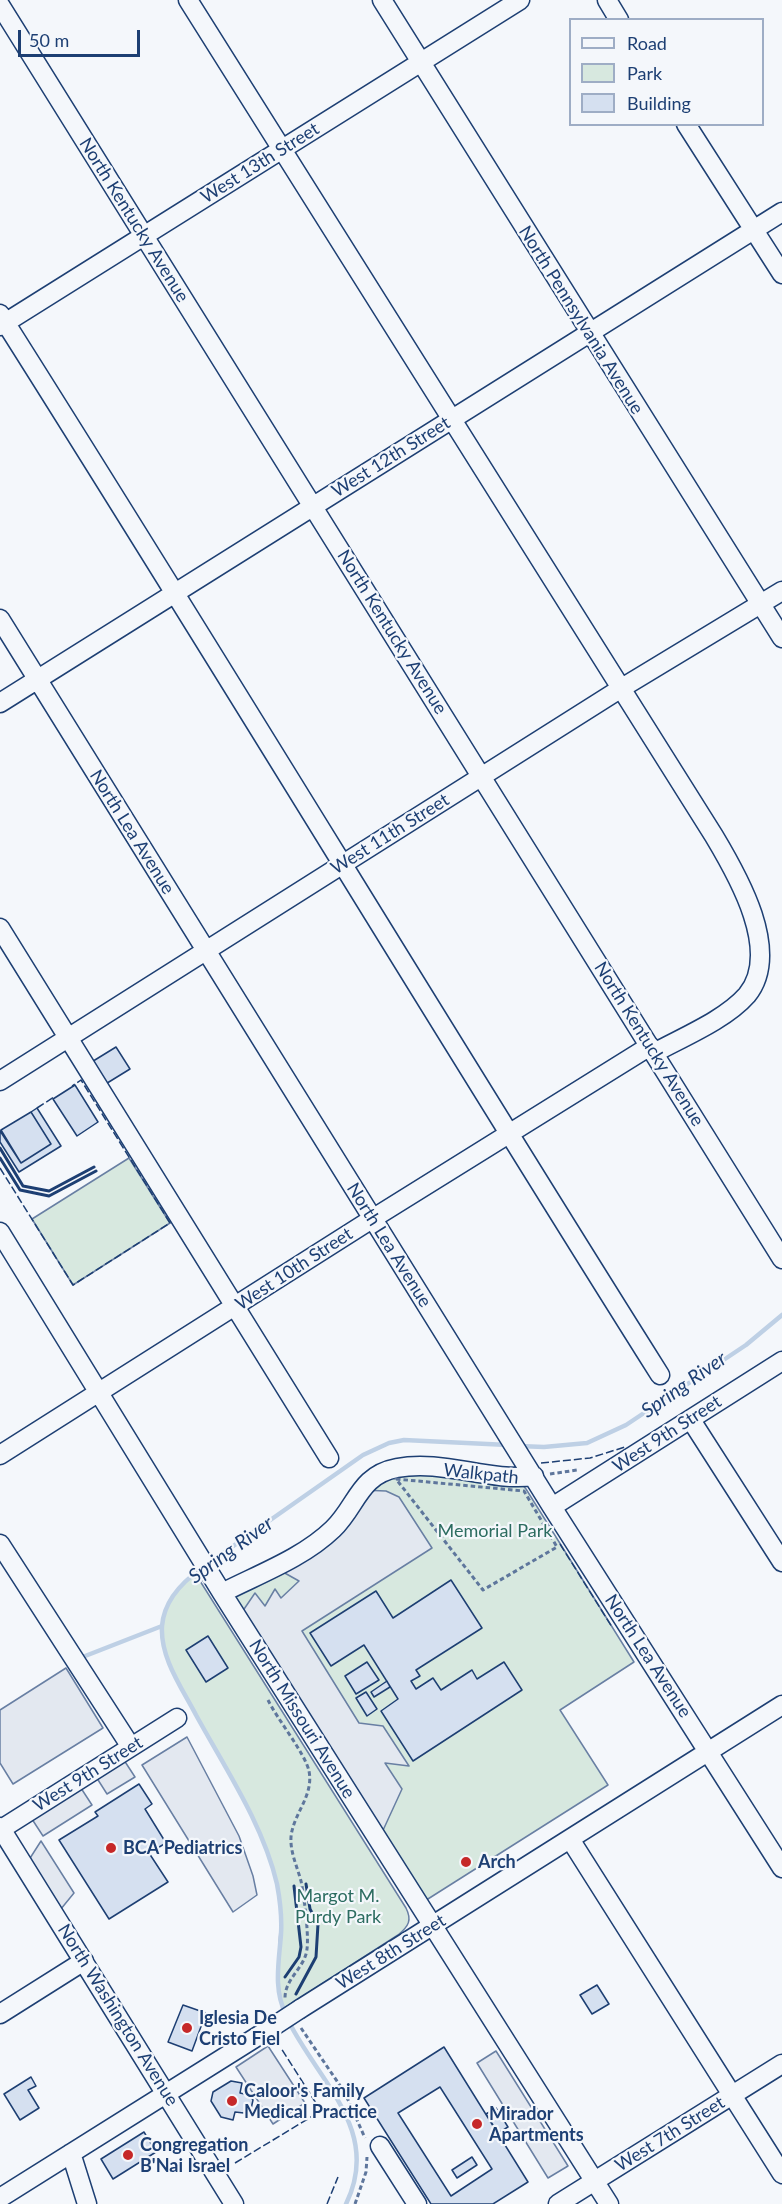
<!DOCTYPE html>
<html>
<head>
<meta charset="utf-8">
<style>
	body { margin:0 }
	#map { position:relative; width:782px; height:2204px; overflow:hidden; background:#f4f7fb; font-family:Lato,sans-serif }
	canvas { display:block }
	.legend { position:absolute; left:569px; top:18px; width:195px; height:108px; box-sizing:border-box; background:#f4f7fb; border:2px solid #9eadc5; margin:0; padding:8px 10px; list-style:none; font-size:18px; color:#1d3f73 }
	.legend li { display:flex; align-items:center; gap:12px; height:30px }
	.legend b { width:30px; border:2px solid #9eadc5 }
	.scale { position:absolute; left:18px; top:30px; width:122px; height:27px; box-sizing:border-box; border:3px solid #1d3f73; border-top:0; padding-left:8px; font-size:18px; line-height:21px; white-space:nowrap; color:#1d3f73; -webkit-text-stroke:4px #f4f7fb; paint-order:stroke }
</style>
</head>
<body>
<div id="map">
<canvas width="782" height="2204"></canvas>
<ul class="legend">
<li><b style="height:8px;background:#f4f7fb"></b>Road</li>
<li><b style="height:16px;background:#d7e8df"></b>Park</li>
<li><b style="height:16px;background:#d5e0f0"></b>Building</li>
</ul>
<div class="scale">50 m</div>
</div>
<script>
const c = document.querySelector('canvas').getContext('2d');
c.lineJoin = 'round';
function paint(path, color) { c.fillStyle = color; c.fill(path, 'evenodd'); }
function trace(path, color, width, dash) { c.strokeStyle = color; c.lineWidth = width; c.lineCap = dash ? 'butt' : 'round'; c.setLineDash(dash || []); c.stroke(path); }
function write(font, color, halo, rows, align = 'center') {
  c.font = font + ' Lato,sans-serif'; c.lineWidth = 4.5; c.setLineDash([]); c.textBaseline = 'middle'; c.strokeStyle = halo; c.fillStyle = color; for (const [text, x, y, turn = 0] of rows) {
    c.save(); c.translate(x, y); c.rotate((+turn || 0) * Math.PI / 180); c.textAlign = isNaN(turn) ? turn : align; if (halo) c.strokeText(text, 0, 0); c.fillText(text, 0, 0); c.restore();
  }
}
const green = new Path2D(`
	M129,1158l41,65 -97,62 -41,-66z
	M381,1472l135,5 10,12 108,173 -74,48 48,75 -188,119 -198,-311 83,-43z
	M195,1573l211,335c6,12 3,18 -8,27l-115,74c-12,-42 4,-84 -7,-127 -14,-57 -48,-108 -76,-160 -15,-28 -41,-62 -38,-96 2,-21 16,-41 33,-53z`);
paint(green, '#d7e8df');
trace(green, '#687fa3', 1.5);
const parking = new Path2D(`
	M361,1490l25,1 13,6 33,51 -130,83 57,92 24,3 26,40 -24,-3 17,26 -23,50 -141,-221 17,-25 10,13 10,-17 6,9 18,-17 -25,-14 31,-17z
	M66,1668l37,60 -90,56 -13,-21v-53z
	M187,1737l52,99 14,40 4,19 -24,17 -91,-147z
	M120,1754l15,23 -28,17 -14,-22z
	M77,1782l15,23 -49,31 -15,-23z
	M41,1841l33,52 -18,22 -31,-49z
	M268,2046l37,57 -32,21 -37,-57z
	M496,2051l72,115 -20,12 -71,-115z`);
paint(parking, '#e3e8f0');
trace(parking, '#687fa3', 1.5);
trace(new Path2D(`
	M519,1446l25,1 43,-4 39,-18 120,-80 36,-30
	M209,1563l154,-108 26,-12 15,-3 104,5
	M202,1568c-20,14 -38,33 -40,58 -2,32 20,62 34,89 29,53 67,109 81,169 3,16 5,34 4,50 -2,28 -8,55 5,81
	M80,1658l82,-32
	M289,2022c30,60 93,109 57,182`), '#bed0e5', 4.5);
const building = new Path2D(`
	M116,1047l14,22 -26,16 -14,-22z
	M75,1085l23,37 -21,14 -24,-37z
	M37,1108l24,38 -42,26 -19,-30v-11l21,32 30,-19 -20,-32z
	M31,1112l20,32 -30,19 -20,-33z
	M451,1580l31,48 -66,42 4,6 -9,5 5,8 17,-11 8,12 31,-20 5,9 27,-17 18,28 -109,71 -32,-50 17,-12 -34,-54 -33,21 -21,-33 66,-42 17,27z
	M208,1636l20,32 -22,14 -20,-32z
	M367,1662l12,18 -23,14 -11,-18z
	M387,1681l3,6 -16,10 -3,-5z
	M366,1692l11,17 -10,7 -11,-18z
	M139,1784l13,20 -7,5 21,34 -17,10 19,29 -59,37 -50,-79 39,-24 -3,-4z
	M597,1985l12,19 -17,10 -12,-19z
	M183,2005l23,8 -14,38 -24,-9z
	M444,2047l84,135 -35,22h-62l-67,-106zM440,2087l52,82 -41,27 -53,-83z
	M31,2077l5,9 -8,4 11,18 -19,12 -16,-26z
	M231,2081l11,2 -2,10 9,2 4,5 -2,9 -7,4 -9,-1 -2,8 -12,-3 -10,-16 2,-9z
	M496,2108l12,19 -10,6 -12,-19z
	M144,2132l12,20 -43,27 -12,-20z
	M472,2157l5,8 -20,13 -5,-8z`);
paint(building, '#d5e0f0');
trace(building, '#1d3f73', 1.5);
const minor = new Path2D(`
	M188,0l526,836c24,40 68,116 33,159 -22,25 -64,42 -93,58
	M382,0l400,638
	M607,0l12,20
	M0,5l782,1254
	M686,124l96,150
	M0,314c223,352 438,709 660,1061
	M0,326l520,-326
	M0,619l552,888 230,361
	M0,703l782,-491
	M0,928l329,530
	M0,1081l620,-392 162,-98
	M0,1232l222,361 387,611
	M691,1420l91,142
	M0,1455l372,-236 278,-173
	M552,1507l230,-146
	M0,1544l131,203
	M222,1593c37,-19 81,-35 111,-64 24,-23 26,-54 64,-61 46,-9 91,14 137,8
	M0,1827l234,377
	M0,1830l177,-112
	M570,1839l212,335
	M300,2009l482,-304
	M0,2014l84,-53
	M380,2146l37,58
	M71,2153l16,51
	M0,2198l274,-172
	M558,2204l224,-140`);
trace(minor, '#1d3f73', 21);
trace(new Path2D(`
	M550,1474l27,-4
	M396,1479l128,12 33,56 -74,43z
	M268,1700c9,19 37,53 41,71 5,25 -16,43 -18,66 -1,15 6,29 10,44 3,14 8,54 6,68 -2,19 -22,29 -22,49
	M301,2028l44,65 20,45
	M355,2204l11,-32 1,-15`), '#5e769c', 3, [4.5, 3]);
trace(minor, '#f4f7fb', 18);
const minorBridge = new Path2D(`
	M274,2026l26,-17`);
trace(minorBridge, '#1d3f73', 21, []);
trace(minorBridge, '#f4f7fb', 18);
trace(new Path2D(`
	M37,1108l17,-11
	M0,1168l73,117 97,-62 -89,-143 -9,6
	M541,1463l49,-5 35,-11
	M560,1544l52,83
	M235,2163l86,-52 -40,-63
	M327,2204l11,-27`), '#1d3f73', 1.5, [8, 3]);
trace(new Path2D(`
	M0,1148l23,38 26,5 45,-24
	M0,1158l20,32 29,6 47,-25
	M285,1977l14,-20 2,-10 -7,-61
	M296,1994l20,-37 2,-33 -8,-15 -4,-25`), '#1d3f73', 3);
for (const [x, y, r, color] of [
	[111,1848,6,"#c62828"],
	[466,1862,6,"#c62828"],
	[187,2028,6,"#c62828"],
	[232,2101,6,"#c62828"],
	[477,2124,6,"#c62828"],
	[128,2155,6,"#c62828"]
]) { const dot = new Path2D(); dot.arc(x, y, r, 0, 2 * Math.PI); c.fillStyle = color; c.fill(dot); trace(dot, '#f4f7fb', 2); }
write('18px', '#1d3f73', '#f4f7fb', [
	["West 13th Street",260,163,-32],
	["North Kentucky Avenue",134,220,58],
	["North Pennsylvania Avenue",581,320,58],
	["West 12th Street",391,457,-32],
	["North Kentucky Avenue",392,632,58],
	["North Lea Avenue",132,832,58],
	["West 11th Street",390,834,-32],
	["North Kentucky Avenue",649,1044,58],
	["North Lea Avenue",389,1245,58],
	["West 10th Street",294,1269,-33],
	["West 9th Street",667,1434,-33],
	["Walkpath",481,1474,6],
	["North Lea Avenue",648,1656,57],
	["North Missouri Avenue",302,1719,58],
	["West 9th Street",88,1774,-32],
	["West 8th Street",391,1952,-32],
	["North Washington Avenue",118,2015,58],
	["West 7th Street",670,2134,-32]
]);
write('18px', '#2c6c60', '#f4f7fb', [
	["Memorial Park",495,1531],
	["Margot M.",338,1896],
	["Purdy Park",338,1917]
]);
write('bold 18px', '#1d3f73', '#f4f7fb', [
	["BCA Pediatrics",123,1848],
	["Arch",478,1862],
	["Iglesia De",199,2018],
	["Cristo Fiel",199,2039],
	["Caloor's Family",244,2091],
	["Medical Practice",244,2112],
	["Mirador",489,2114],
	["Apartments",489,2135],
	["Congregation",140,2145],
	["B'Nai Israel",140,2166]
], 'left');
write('italic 20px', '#1d3f73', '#f4f7fb', [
	["Spring River",684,1385,-35],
	["Spring River",231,1550,-36]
]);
</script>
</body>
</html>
